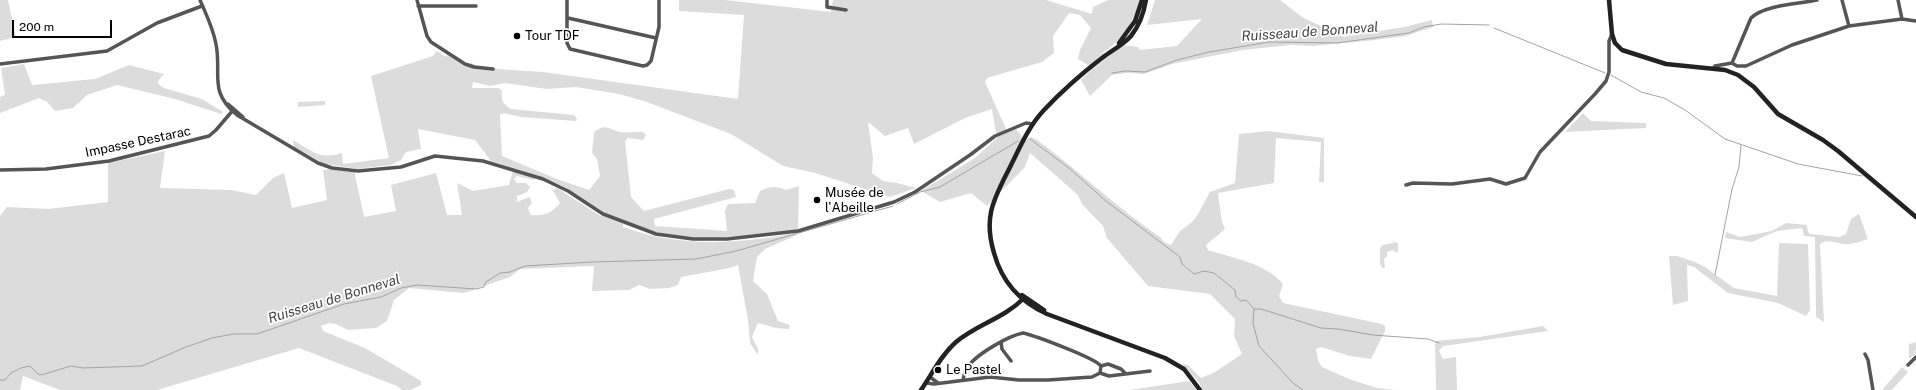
<!DOCTYPE html>
<html>
<head>
<meta charset="utf-8">
<style>
	body { margin:0 }
	#map { position:relative; width:1916px; height:390px; overflow:hidden; background:#fff; font-family:"Public Sans",sans-serif }
	canvas { display:block }
	.scale { position:absolute; left:12px; top:20px; width:100px; height:18px; box-sizing:border-box; border:2px solid #000; border-top:0; padding-left:5px; font-size:12px; line-height:14px; white-space:nowrap; color:#000; -webkit-text-stroke:3px #fff; paint-order:stroke }
</style>
</head>
<body>
<div id="map">
<canvas width="1916" height="390"></canvas>
<div class="scale">200 m</div>
</div>
<script>
const c = document.querySelector('canvas').getContext('2d');
c.lineJoin = 'round';
function paint(path, color) { c.fillStyle = color; c.fill(path, 'evenodd'); }
function trace(path, color, width, dash) { c.strokeStyle = color; c.lineWidth = width; c.lineCap = dash ? 'butt' : 'round'; c.setLineDash(dash || []); c.stroke(path); }
function write(font, color, halo, rows, align = 'center') {
  c.font = font + ' "Public Sans",sans-serif'; c.lineWidth = 3.5; c.setLineDash([]); c.textBaseline = 'middle'; c.strokeStyle = halo; c.fillStyle = color; for (const [text, x, y, turn = 0] of rows) {
    c.save(); c.translate(x, y); c.rotate((+turn || 0) * Math.PI / 180); c.textAlign = isNaN(turn) ? turn : align; if (halo) c.strokeText(text, 0, 0); c.fillText(text, 0, 0); c.restore();
  }
}
paint(new Path2D(`
	M0,0h8l8,37 -16,4z
	M679,0h46l106,12 2,-12h213l46,14 1,-7 15,-7h32c-5,14 -10,27 -20,38 -9,11 -24,16 -26,30l29,-23 15,2 2,3 37,-4 25,-27 -55,6 8,-25h125l22,17 41,20 61,-10 28,-7 1,7 -28,9 -30,4 -63,6 -21,-1 -48,5 -71,14 -28,10 -17,-1 -15,2 -22,21 -9,-16 12,-12 -15,-9 2,-9 11,-22 -11,-13 -11,-2 -16,23 1,17 -12,9 -55,16 -2,4 22,49 9,-2 9,12 5,-4 6,2c42,31 80,68 124,98l4,5 7,3 9,-14 12,-9 6,-8 12,-22 25,-9 4,-49 29,-3 56,7v44h-5l2,-40 -45,-4 -2,45 -56,10 4,29 3,7 -19,16 2,5c24,8 58,13 75,34l-4,12 4,7 99,21 3,2v5l-14,28 -21,-3 -29,-9 -5,2 2,12 4,6 27,12 28,9 18,2h-192l-5,-9 -16,-17 6,1 13,13 14,-6 27,-18 -8,-18 1,-17 -25,-25 -62,-8 -41,-48 -4,-12 -21,-22 -4,-9 -48,-42 -5,14 -38,39 -16,-13 -31,9 -19,-11 54,-33 22,-20 -5,-29 -27,9 -51,26 -6,-16 -23,8 -17,-14 5,36 -1,15 11,8 14,2 19,5 -26,9 -75,-24 -32,-7 -52,-32 -87,-33 -25,-7 -43,-7 -29,2 -42,-6 -15,3 -17,-4 -1,6h27l3,3c-1,10 1,13 9,18l63,6 3,4 -1,2 -55,-4 -18,-4 -3,2 2,41 55,23 32,11 11,-14 -3,-17 -5,-6 2,-21c13,-9 14,-3 26,0 7,1 16,0 23,0l3,3 -3,5 -15,-2 -3,3 6,56 13,14 85,-22 5,1 2,7 -82,22 1,7 72,5 -2,-20 3,-7 27,-1 5,-12c10,-5 16,-5 26,-1l13,-4 -1,44 -82,8h-23l-36,-5 -49,-18 -45,-29 -24,-10 -48,-15 -16,-21 -57,-11 3,20 -15,3 -5,8 -10,5 -34,4 -32,-5 -31,-17 -1,-7c19,11 26,20 49,13l1,11 46,-6 -18,-82 62,-20 4,-5 9,6 3,-5 17,12 5,-1 11,5 61,4 195,27 6,-84 -65,-4z
	M24,64l8,21 63,-6 34,-14 35,9 -6,7v3l6,4 38,11 21,13 -2,2 -46,-15 -58,-14 -30,10 -14,13 -18,3 -8,-9 -8,-4 -39,15v-16l5,-2 -4,-27z
	M325,101v4l-27,2v-5z
	M1583,113l8,8 55,2v5l-81,4z
	M165,151l-5,37 71,2 25,5 17,-17 11,-5 8,35 35,-8 -4,-30c8,-2 23,2 32,2v3l9,42 32,-6 -5,-26 45,-12 11,42h15l-5,-32 16,8 36,-6 4,-14 22,7 -1,2 -17,-4 -3,3 3,4h9l4,4 -3,5 -10,4v6l13,-5 2,6 -4,5 3,7c13,1 21,-2 29,-12l-7,-12 4,-3 42,27 24,9v3c59,21 113,17 173,6l1,2 -32,14 -8,8 -4,24 14,13 11,27 12,4 -1,4 -13,-1 -18,-5 -6,14 6,12v6l-8,-12 -2,-23 -10,-55 -8,3 -49,9 -3,8 -9,3 -19,1 -11,-4 -10,5 -37,1 2,-25 -74,3 -10,8 -46,16 -55,-5 -15,12 -7,21 -11,7 -28,2 -12,-6 -7,-1 -8,3 2,5 42,17 56,33v4l-11,5h-8l-5,-4 -13,-5 -85,-33 -142,42h-97l-37,-14 -3,14h-20v-174l7,-9 41,2 60,-7v-39z
	M1859,214l9,25c-7,2 -16,6 -23,5 -9,0 -16,-6 -25,0l4,78 -8,-5 -1,-80 -11,-1 -2,-8 -25,3 -25,11 -27,-4 1,-6 14,5 32,-6 14,-8 21,2 1,7 2,2 29,3 7,-3 5,-15z
	M1396,242l2,1v8l-2,2 -3,-3 -6,2v4l-3,3 1,9h-3l-2,-6v-14l3,-3z
	M1779,243l29,1 2,66 -4,6 -28,-13 -50,-10 -34,-26 -7,-2 1,36 -15,4 -4,-49h8l18,6 10,5 29,21 43,8z
	M1543,326l5,5 -105,15 -4,5 4,8 13,-2 1,33h-21l-1,-49 45,-4z
	M1916,342v8l-4,5 4,-4v3l-7,5v-15z
	M1902,367l6,5 -16,18h-10z
	M1189,381l8,9h-67z`), '#dcdcdc');
trace(new Path2D(`
	M1494,28l111,45
	M1112,73l13,-2 20,1 32,-12 32,-8 60,-10 68,1 72,-10 15,-6 17,-3 48,1
	M1611,75l30,17 23,6 21,12 40,29 73,25 64,12
	M1030,139l39,29 37,33 74,56 2,7 12,10 10,-3 10,2 21,17 1,7 5,4 5,-1 8,9 -1,14 6,23 35,38 9,6
	M897,204l23,-12 20,-5 78,-46
	M1715,275l17,-86 7,-22 2,-22
	M1254,309h7l60,19 17,1 35,6 55,4 11,4
	M0,380h5l6,-7 10,-5 9,-2 8,8 3,1 30,-9 12,2 59,-2 44,-19 26,-9 21,-4h24l87,-30 37,-7 20,-9 16,-3 59,4 8,-2 2,-5 14,-9 10,-1 15,-6 67,-4 104,-3 40,-8 157,-45`), '#a3a3a3', 1);
trace(new Path2D(`
	M200,0c6,14 13,28 16,44 6,31 -8,47 21,71l81,48 14,5 26,3 43,-4 34,-11 48,5 60,18 25,12 35,23 53,20 37,5h34l71,-8 96,-29 21,-10 55,-37 25,-19 31,-13 7,1
	M417,0l10,36 4,6 34,22 9,3 19,2
	M567,0v43l3,6 73,17 4,-1 4,-4 8,-34v-27
	M827,0v7l19,3
	M1842,0l7,26
	M1898,0l4,19
	M418,6h58
	M568,18l88,20
	M1732,63l19,-45c13,-13 47,-14 66,-18
	M0,64l107,-13 50,-28 45,-17
	M1713,69l2,-3 17,-3 5,3h9l46,-21 57,-19 53,-7 14,2
	M228,104l15,13
	M0,170l46,-1 63,-8 100,-25 7,-6 18,-21
	M1406,185l7,-2 39,1 38,-5 16,5 19,-6 15,-26 55,-58 11,-13 3,-9v-31l3,-7
	M1001,342l1,7 9,12
	M1865,354l3,6 5,30
	M1908,365l8,-8
	M1101,366l7,-2 13,5 4,4
	M1100,373l9,3 41,-5
	M930,377l8,6
	M926,383l8,1 56,-7 29,3h29l44,-3 8,-4 1,-7c-6,-8 -65,-30 -78,-33 -15,3 -44,20 -54,32 -4,4 -5,9 -6,15`), '#555', 3.5);
trace(new Path2D(`
	M1146,0c-2,12 -7,26 -15,36 -8,9 -20,15 -29,22 -21,16 -40,33 -58,52 -17,18 -26,42 -37,63 -15,29 -23,47 -13,80 8,29 26,49 53,61l118,44 19,11 16,21
	M1609,0l3,34 3,9 7,7 44,14 59,6 13,5 16,12 24,27 45,26 15,11 78,66
	M1119,43l16,-22 7,-21
	M1022,295l22,15
	M921,390c11,-16 20,-35 35,-48 20,-17 48,-24 67,-43`), '#222', 4.5);
for (const [x, y, r, color] of [
	[517,36,4,"#000"],
	[817,200,4,"#000"],
	[938,370,4,"#000"]
]) { const dot = new Path2D(); dot.arc(x, y, r, 0, 2 * Math.PI); c.fillStyle = color; c.fill(dot); trace(dot, '#fff', 1.5); }
write('13px', '#000', '#fff', [
	["Tour TDF",525,36],
	["Musée de",825,193],
	["l'Abeille",825,208],
	["Le Pastel",946,370]
], 'left');
write('13px', '#000', '#fff', [
	["Impasse Destarac",138,142,-12]
]);
write('italic 14px', '#444', '#fff', [
	["Ruisseau de Bonneval",1310,32,-4],
	["Ruisseau de Bonneval",334,299,-17]
]);
</script>
</body>
</html>
